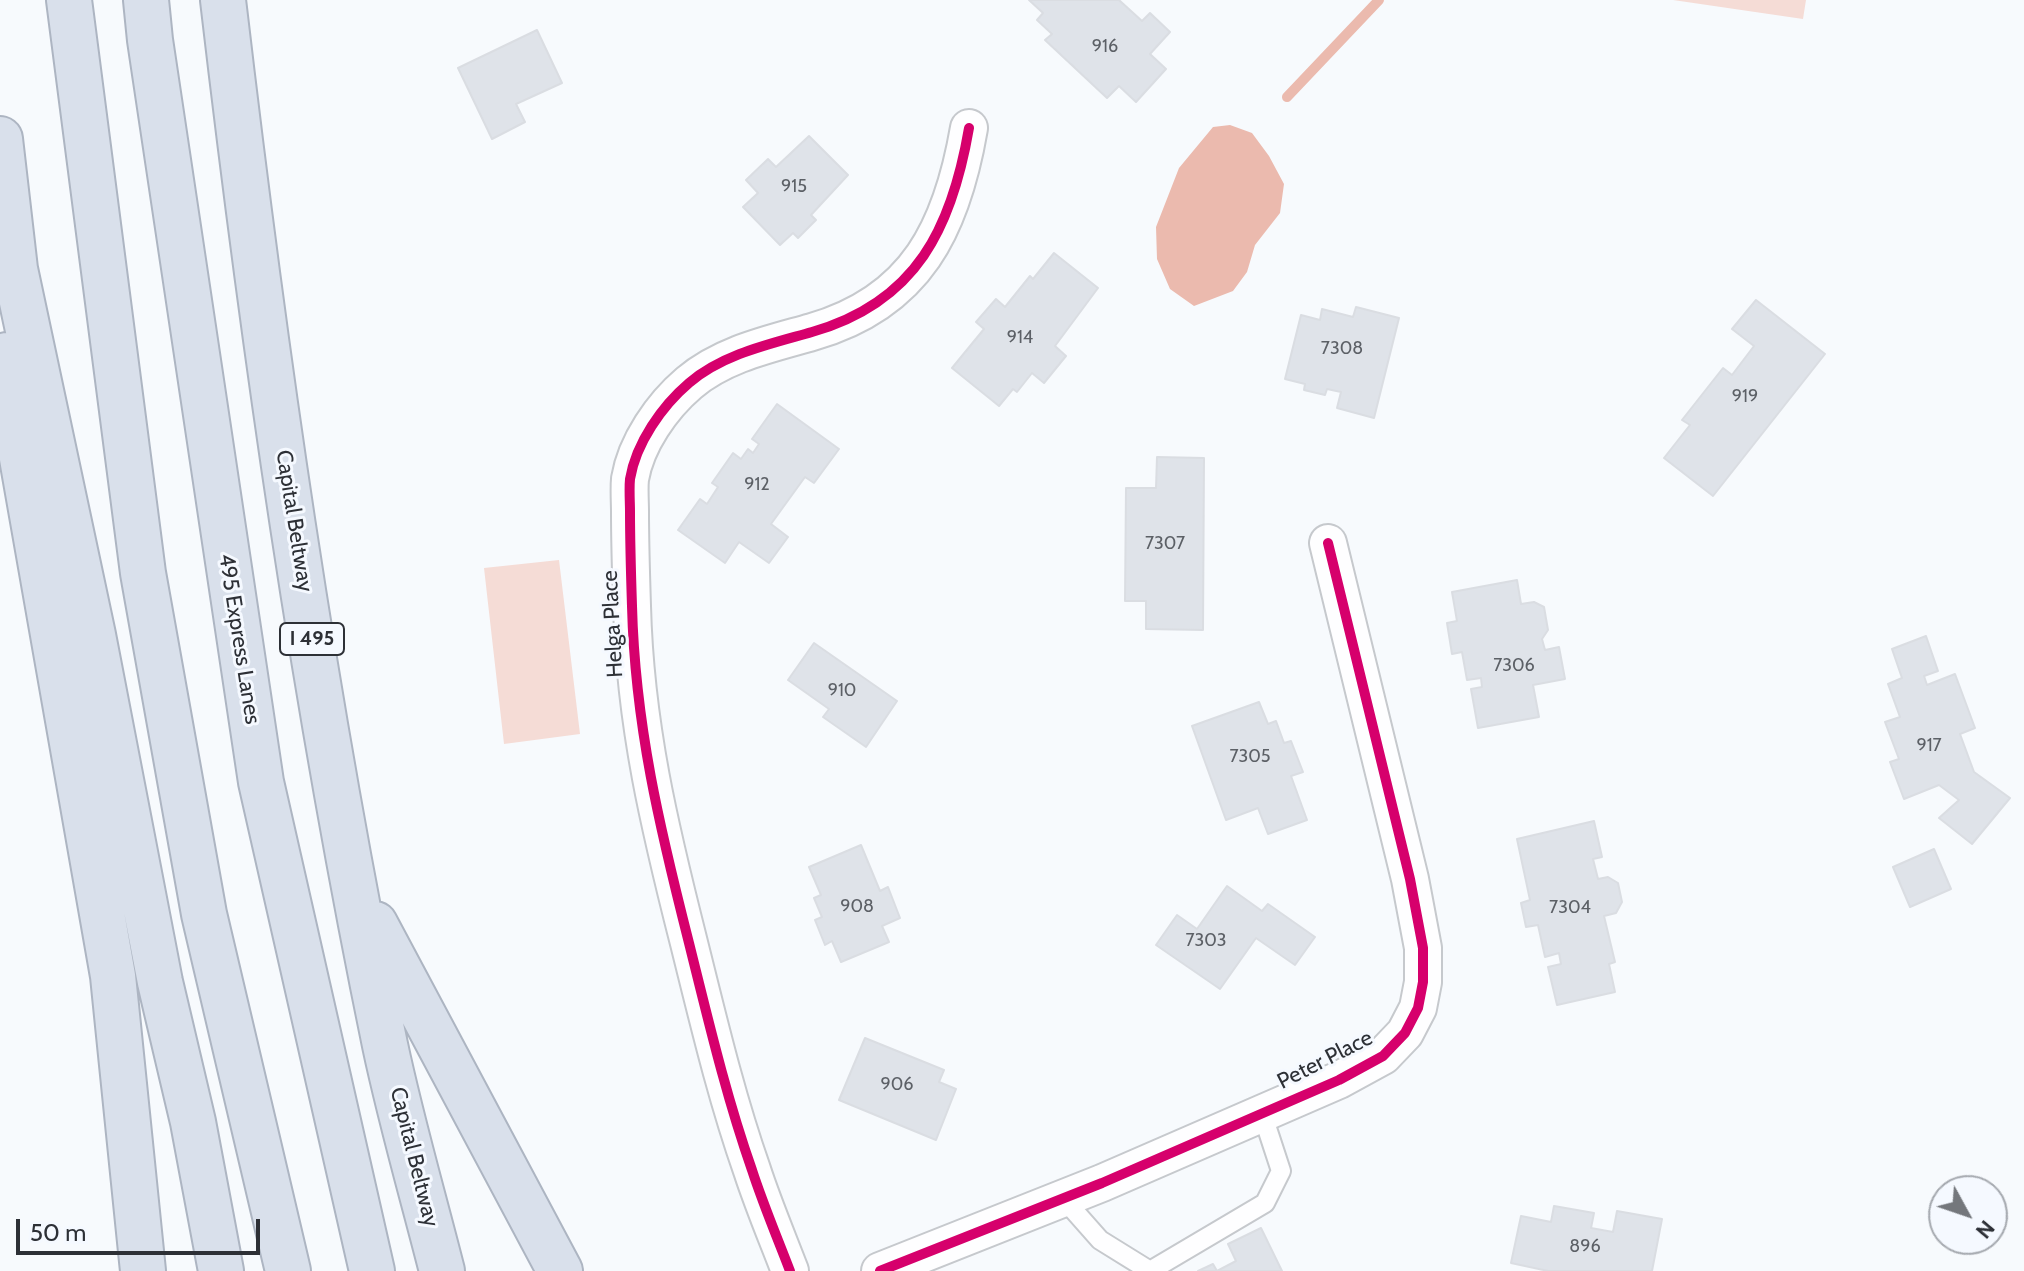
<!DOCTYPE html>
<html>
<head>
<meta charset="utf-8">
<style>
	body { margin:0 }
	#map { position:relative; width:2024px; height:1271px; overflow:hidden; background:#f7fafd; font-family:Cabin,sans-serif }
	canvas { display:block }
	.north { position:absolute; left:1928px; top:1175px; width:80px; height:80px; box-sizing:border-box; background:#f5f9ff; border:2px solid #a5a9af; border-radius:50%; rotate:130deg; font-size:22px; font-weight:700; line-height:32px; text-align:center; color:#2d3036 }
	.north::after { content:''; display:block; margin:auto; width:28px; height:36px; background:#74777c; clip-path:polygon(50% 0,100% 100%,50% 72%,0 100%) }
	.scale { position:absolute; left:16px; top:1219px; width:244px; height:36px; box-sizing:border-box; border:4px solid #2d3036; border-top:0; padding-left:10px; font-size:24px; line-height:28px; white-space:nowrap; color:#2d3036; -webkit-text-stroke:6px #f5f9ff; paint-order:stroke }
</style>
</head>
<body>
<div id="map">
<canvas width="2024" height="1271"></canvas>
<div class="north">N</div>
<div class="scale">50 m</div>
</div>
<script>
const c = document.querySelector('canvas').getContext('2d');
c.lineJoin = 'round';
function paint(path, color) { c.fillStyle = color; c.fill(path, 'evenodd'); }
function trace(path, color, width, dash) { c.strokeStyle = color; c.lineWidth = width; c.lineCap = dash ? 'butt' : 'round'; c.setLineDash(dash || []); c.stroke(path); }
function write(font, color, halo, rows, align = 'center') {
  c.font = font + ' Cabin,sans-serif'; c.lineWidth = 6; c.setLineDash([]); c.textBaseline = 'middle'; c.strokeStyle = halo; c.fillStyle = color; for (const [text, x, y, turn = 0] of rows) {
    c.save(); c.translate(x, y); c.rotate((+turn || 0) * Math.PI / 180); c.textAlign = isNaN(turn) ? turn : align; if (halo) c.strokeText(text, 0, 0); c.fillText(text, 0, 0); c.restore();
  }
}
paint(new Path2D(`
	M1673,0h133l-3,19z
	M559,560l21,174 -76,10 -20,-176z`), '#f5dcd6');
paint(new Path2D(`
	M1230,125l22,8 17,23 15,28 -4,29 -25,32 -8,27 -14,19 -39,15 -24,-17 -13,-30 -1,-32 23,-59 34,-41z`), '#ebbaae');
trace(new Path2D(`
	M1287,97l92,-97`), '#ebbaae', 10);
const building = new Path2D(`
	M1029,0h90l23,21 8,-8 20,19 -20,22 16,15 -30,33 -17,-16 -12,12 -62,-58 7,-6 -15,-14 6,-7z
	M537,30l25,53 -46,21 9,18 -33,17 -34,-71z
	M809,136l39,39 -37,40 5,5 -18,18 -5,-5 -13,12 -37,-38 15,-14 -12,-13 22,-21 8,8z
	M1054,253l44,35 -43,58 11,10 -22,27 -12,-10 -15,19 -4,-3 -14,17 -47,-38 32,-39 -8,-7 20,-23 9,8 25,-31 3,3z
	M1756,300l69,54 -112,142 -49,-38 26,-33 -8,-5 41,-52 9,7 22,-29 -22,-17z
	M1356,307l43,11 -25,100 -37,-10 4,-16 -14,-3 -2,6 -21,-5 1,-6 -20,-5 16,-64 19,5 2,-11 31,8z
	M777,404l62,45 -25,34 -9,-6 -34,47 17,13 -19,26 -30,-21 -14,21 -47,-33 22,-31 7,5 11,-17 -6,-4 21,-30 8,6 7,-10 5,4 6,-9 -7,-5z
	M1157,457l47,1 -1,172 -57,-1v-28h-21l1,-113h30z
	M1517,580l4,24 13,-2 10,5 4,23 -6,9 3,11 14,-3 6,32 -32,6 6,32 -61,11 -7,-39 11,-2 -1,-9 -14,2 -5,-28 -10,2 -5,-31 10,-2 -5,-29z
	M1926,636l12,35 -14,5 3,9 28,-11 20,54 -15,6 14,38 36,26 -38,46 -33,-26 20,-18 -20,-15 -35,14 -14,-37 9,-3 -14,-37 15,-5 -12,-33 14,-6 -10,-29z
	M814,643l83,58 -31,46 -43,-30 6,-8 -41,-29z
	M1259,702l9,22 8,-3 8,22 7,-2 12,31 -12,4 16,44 -39,14 -10,-26 -32,12 -34,-94z
	M1594,821l8,36 -9,2 5,20 10,-2 10,6 4,19 -6,11 -12,3 11,46 -6,2 6,28 -58,13 -9,-38 13,-3 -2,-11 -14,4 -7,-32 -12,2 -5,-24 9,-3 -13,-61z
	M861,845l19,46 8,-4 12,31 -18,8 7,16 -48,20 -9,-21 -7,4 -10,-25 7,-3 -8,-19 7,-3 -12,-28z
	M1934,849l17,40 -41,18 -17,-40z
	M1227,886l35,25 6,-7 47,33 -20,28 -39,-27 -36,51 -64,-44 21,-30 20,14z
	M865,1038l79,32 -5,12 17,7 -20,51 -97,-40z
	M1554,1206l40,7 -3,15 22,4 4,-21 45,8 -10,52h-104l-37,-8 10,-47 30,6z
	M1261,1228l21,43h-84l15,-7 4,7 19,-10 -8,-17z`);
paint(building, '#dfe3e9');
trace(building, '#dadde2', 2);
const lane = new Path2D(`
	M1062,1197l38,43 50,31
	M1150,1271l115,-68 16,-32 -19,-58`);
const street = new Path2D(`
	M790,1271c-13,-34 -27,-67 -38,-101 -26,-74 -44,-151 -63,-227 -29,-114 -54,-218 -57,-337 -1,-31 -2,-62 -2,-94 0,-10 -1,-23 0,-33 6,-36 32,-73 59,-96 34,-29 81,-39 123,-51 105,-30 140,-105 157,-204
	M880,1271l222,-88 237,-103 44,-24 22,-23 13,-25 5,-26v-34l-13,-69 -82,-336`);
const highway = new Path2D(`
	M69,0l74,573 61,341 84,357
	M146,0l4,40 111,742 111,489
	M223,0c41,350 91,700 162,1045 16,76 38,151 57,226
	M0,139l15,130 78,366 67,347 33,140 28,149
	M7,355l-1,12 107,609 30,295
	M375,924l185,347`);
trace(lane, '#c6c9cd', 22);
trace(street, '#c6c9cd', 40);
trace(highway, '#adb5c2', 48);
trace(lane, '#fefeff', 18);
trace(street, '#fefeff', 36);
trace(highway, '#d9e0eb', 44);
trace(new Path2D(`
	M790,1271c-13,-34 -27,-67 -38,-101 -26,-74 -44,-151 -63,-227 -29,-114 -54,-218 -57,-337 -1,-31 -2,-62 -2,-94 0,-10 -1,-23 0,-33 6,-36 32,-73 59,-96 34,-29 81,-39 123,-51 105,-30 140,-105 157,-204
	M880,1271l222,-88 237,-103 44,-24 22,-23 13,-25 5,-26v-34l-13,-69 -82,-336`), '#d6006c', 10);
write('18px', '#5c6066', null, [
	["916",1105,47],
	["915",794,187],
	["914",1020,338],
	["7308",1342,349],
	["919",1745,397],
	["912",757,485],
	["7307",1165,544],
	["7306",1514,666],
	["910",842,691],
	["917",1929,746],
	["7305",1250,757],
	["908",857,907],
	["7304",1570,908],
	["7303",1206,941],
	["906",897,1085],
	["896",1585,1247]
]);
for (const [x, y, w] of [
	[312,639,64]
]) { const box = new Path2D(); box.roundRect(x - w / 2, y - 16, w, 32, 6); c.fillStyle = '#f5f9ff'; c.fill(box); trace(box, '#2d3036', 2); }
write('bold 20px', '#2d3036', null, [
	["I 495",312,639]
]);
write('22px', '#2d3036', '#f5f9ff', [
	["Capital Beltway",294,521,81],
	["Helga Place",613,624,-93],
	["495 Express Lanes",239,639,81],
	["Peter Place",1325,1060,-27],
	["Capital Beltway",414,1157,76]
]);
</script>
</body>
</html>
